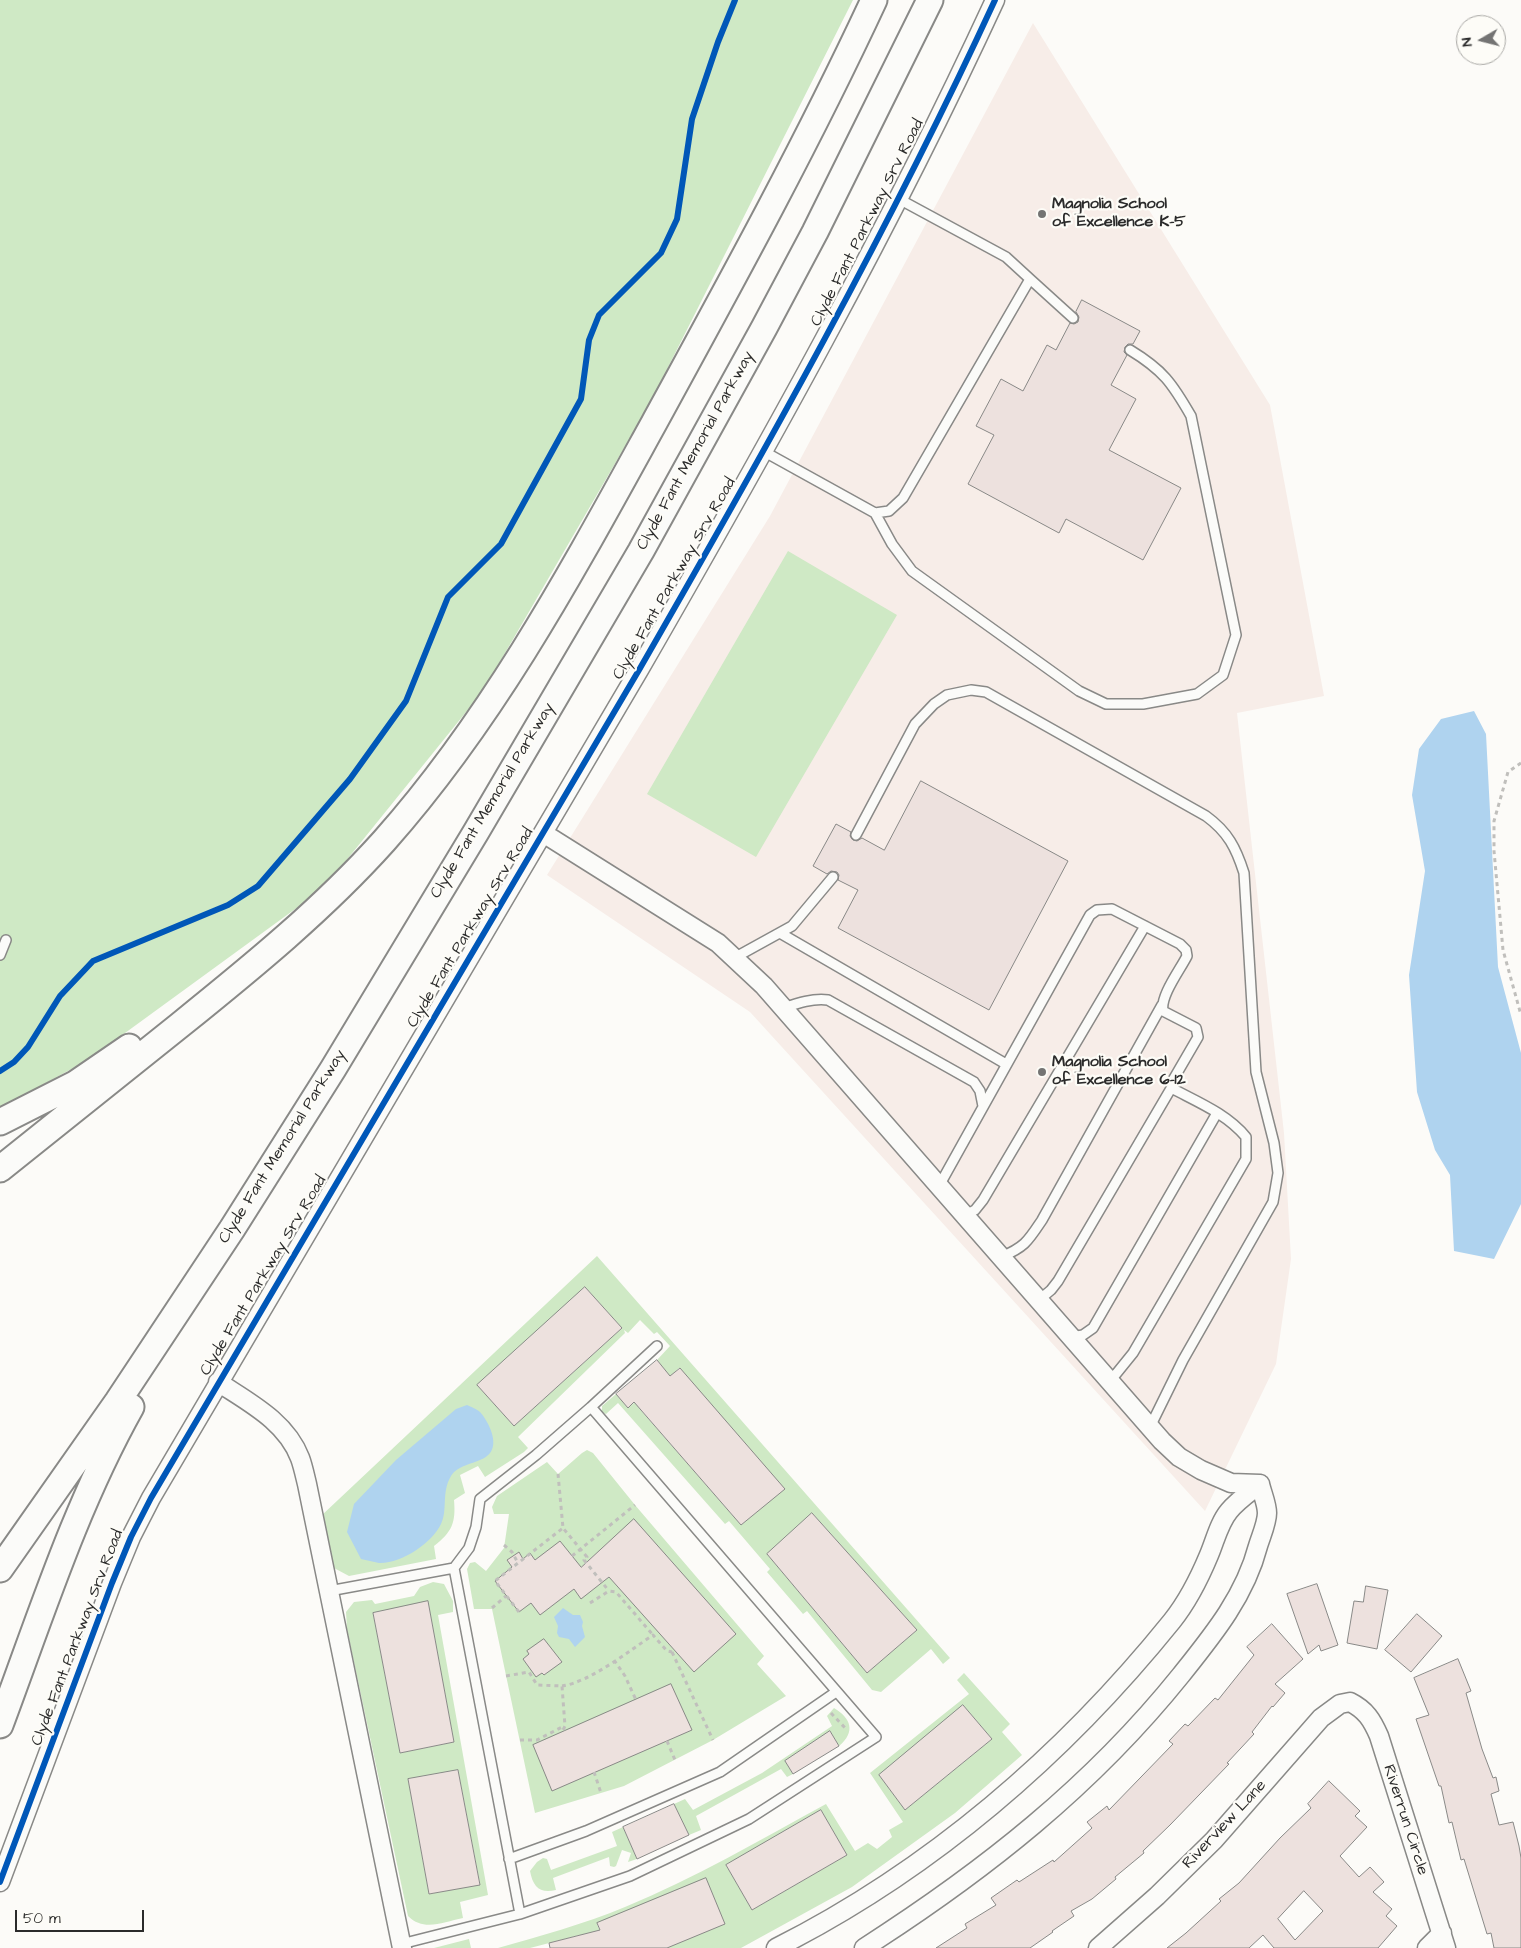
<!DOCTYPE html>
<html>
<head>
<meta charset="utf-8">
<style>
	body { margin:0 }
	#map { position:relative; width:1521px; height:1948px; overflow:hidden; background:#fcfbf8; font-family:"Architects Daughter",sans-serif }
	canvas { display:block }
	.north { position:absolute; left:1456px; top:15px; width:50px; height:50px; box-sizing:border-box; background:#fdfcf7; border:1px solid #a9a8a5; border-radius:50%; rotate:262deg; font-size:14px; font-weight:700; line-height:20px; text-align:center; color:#2b2b2b }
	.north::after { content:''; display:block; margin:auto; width:18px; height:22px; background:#747473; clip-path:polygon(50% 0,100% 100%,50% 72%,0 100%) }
	.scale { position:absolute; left:15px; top:1910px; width:129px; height:22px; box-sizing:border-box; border:2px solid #2b2b2b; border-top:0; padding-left:6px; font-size:15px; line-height:18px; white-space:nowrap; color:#2b2b2b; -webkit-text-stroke:4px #fdfcf7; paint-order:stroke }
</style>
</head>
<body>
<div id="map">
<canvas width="1521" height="1948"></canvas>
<div class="north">N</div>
<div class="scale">50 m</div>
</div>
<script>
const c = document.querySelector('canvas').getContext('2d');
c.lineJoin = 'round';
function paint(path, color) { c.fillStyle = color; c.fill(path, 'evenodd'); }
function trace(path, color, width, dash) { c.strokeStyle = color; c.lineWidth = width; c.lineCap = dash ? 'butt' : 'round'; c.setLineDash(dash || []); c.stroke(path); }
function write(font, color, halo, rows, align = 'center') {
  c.font = font + ' "Architects Daughter",sans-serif'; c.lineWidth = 4.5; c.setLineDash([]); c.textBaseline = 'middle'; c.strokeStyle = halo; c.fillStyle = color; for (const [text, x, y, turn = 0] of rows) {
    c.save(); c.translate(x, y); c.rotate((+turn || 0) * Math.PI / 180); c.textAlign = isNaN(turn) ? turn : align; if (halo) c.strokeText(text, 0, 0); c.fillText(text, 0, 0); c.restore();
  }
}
paint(new Path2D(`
	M1033,23l237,382 54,291 -87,17 47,420 7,126 -15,105 -71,147 -455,-499 -203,-137 223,-359z`), '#f7ede8');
paint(new Path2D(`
	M0,0h853l-204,405 -166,286 -159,197 -236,172 -88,48z
	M788,551l109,64 -141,242 -109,-63z
	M597,1256l353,402 -7,6 -12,-15 -50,43 -9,-2 -65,-79 -4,3 -36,-42 3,-3 -41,-48 -4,3 -107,-121 -12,11 -4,-2v-6l14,-12 12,14 40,-34 -11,-14 13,-14 -13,-14 -3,2 -14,-14 -12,13 -4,-3 1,3 -107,104 10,11 -4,4 -39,25 -7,-11 -18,9 5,18 -11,7c2,23 -2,32 -20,46l2,13 -87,17 -15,-8 -13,-52zM585,1287l37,41 -108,98 -37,-41zM679,1368l105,121 -43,36 -103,-118zM812,1513l105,117 -50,43 -100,-119z
	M587,1450l6,3 42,52 129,151 -7,8 29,32 -73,44 -89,46 -89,27 -43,-204h-18l-7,-40 3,-6 5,-1 11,9 18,-23 5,-34h-15l-2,-7 5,-11 50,-34 11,12 24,-21z
	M433,1582l11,2 9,17v11l-15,3 50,280 -28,7 3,16c-20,4 -39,14 -55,-2l-61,-287 -1,-17 8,-10 18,-2 3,4 39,-8 6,-9zM428,1602l26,140 -54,11 -27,-140zM458,1770l22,114 -51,10 -21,-115z
	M964,1673l46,51 -8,8 20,23 -67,58 -103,74 -111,61h-74l-70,-24 10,24 -27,-13 -50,13h-32c42,-12 86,-24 127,-41 70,-29 135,-67 201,-103l29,47 13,-8 9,6 15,-12 -3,-7 14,-8 -33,-49 99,-79 -12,-14zM963,1705l29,34 -87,71 -26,-35zM821,1810l26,45 -95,55 -26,-45z
	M834,1708c17,10 22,24 5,38l-9,-15 -45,30 8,13 -6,3 -6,-8 -85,47 5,14 -12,5 -15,-31 11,-5 8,11 69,-37 70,-47 -5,-10z
	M623,1827l14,32 -9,3 3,-9 -9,-3 -6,16 -2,1 -4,-1 -1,-9 -56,21 3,12c-16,4 -23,-3 -26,-19l7,-9 6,-4 4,1 4,11 66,-24 -5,-14z
	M469,1939l2,9h-37z`), '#cfe9c5');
paint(new Path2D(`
	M1474,711l12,23 12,233 23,86v151l-27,55 -40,-8 -4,-76 -15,-25 -18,-58 -8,-117 16,-104 -13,-76 7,-46 22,-30z
	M467,1405c4,2 10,4 13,7 9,10 21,34 7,44 -10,8 -29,8 -36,20 -10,17 -3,34 -10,48 -9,19 -40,40 -62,39 -6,-1 -12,-3 -18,-4l-14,-27 7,-28 42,-44 60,-51z
	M563,1608l10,7h7l3,7 -1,4 3,11 -10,10 -6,-8 -10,-2 -2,-4 1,-7 -4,-9z`), '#afd3ef');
const building = new Path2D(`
	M1082,300l58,31 -7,13h-5l-3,3 -1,5 3,3 -16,30 25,14 -27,51 72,38 -38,72 -77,-41 -7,14 -91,-49 26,-49 -18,-9 25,-47 22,12 24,-46 9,5 14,-27 4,1 4,-2 1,-5 -3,-5z
	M921,781l147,80 -79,149 -151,-82 20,-38 -20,-10 1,-5 -2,-3 -6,-1 -4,3 -14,-8 23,-42 15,8 -1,4 3,4 4,1 5,-3 22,12z
	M585,1287l37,41 -108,98 -37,-41z
	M657,1360l13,16 10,-8 105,121 -44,36 -107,-123 -6,6 -12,-14z
	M812,1513l105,117 -50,43 -100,-119z
	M634,1519l102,115 -42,38 -85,-95 -28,22 -7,-10 -34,26 -9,-12 -12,9 -24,-31 17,-14 -5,-7 12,-8 4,7 7,-6 5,7 25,-19 21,26z
	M1317,1584l21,61 -17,6 -2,-6 -11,9 -21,-60z
	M1366,1586l22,4 -11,59 -30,-6 7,-42 9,1z
	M428,1601l26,141 -54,11 -27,-140z
	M1417,1614l25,22 -31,36 -26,-22z
	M1272,1624l31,35 -28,25 10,9 -12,14 -1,-1 -20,26 2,2 -27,29 2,1 -59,61 -27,26 1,2 -29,24 1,2 -24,20 -21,12 3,5 -22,15 1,1 -23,16h-94l31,-20 -2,-4 31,-19 -5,-7 26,-18 2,2 34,-22 1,2 38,-34 -5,-6 20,-16 2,4 64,-66 -4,-3 16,-17 3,2 27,-28 3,2 36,-45 -7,-8z
	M544,1639l18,23 -18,13 -2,-2 -6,4 -13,-18 6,-5 -2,-3z
	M1458,1659l13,32 -5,2 16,56 11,29 3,-1 3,14 -8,3 8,31 14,-3 6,24 2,12v90h-27l-3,-15 -4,1 -23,-75 -3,1 -9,-38 -3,1 -8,-37h-2l-23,-67 13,-4 -15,-37z
	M671,1684l21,46 -140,61 -19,-46z
	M963,1705l29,34 -87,71 -26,-35z
	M830,1731l9,15 -46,28 -8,-13z
	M458,1770l22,115 -51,9 -21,-115z
	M1329,1781l31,30 -5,5 12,11 -27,29 19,21 11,-10 14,15 -11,10 19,17 -6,7 11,10 -19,22h-104l-11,-13 -14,13h-82l19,-15 35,-32 -2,-2 20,-16 41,-45 31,-30 -3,-4zM1304,1891l19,20 -28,29 -17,-21z
	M674,1804l15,31 -52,24 -14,-32z
	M821,1810l26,45 -95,55 -26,-45z
	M706,1878l19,46 -58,24h-117l-1,-5 51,-13 -3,-7z`);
paint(building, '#ede1de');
trace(building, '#898987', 1);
const lane = new Path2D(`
	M1030,279l43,39
	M763,451l112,62 17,31 20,27 167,120 27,13h37l54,-10 26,-19 13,-40 -45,-219c-19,-33 -28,-46 -61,-66
	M875,513l14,-2 14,-13 127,-219 -24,-22 -109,-59
	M856,835l59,-111 19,-20 13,-9 24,-5 15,2 220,124c22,16 30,32 38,57l12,199 18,71 4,30 -5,29 -90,158 -33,67
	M780,933l226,131
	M0,955l6,-15
	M734,958l58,-32 41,-49
	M783,1008c15,-5 30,-10 45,-8l146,82 6,9 3,15
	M939,1186l151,-271 7,-5 15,-1 68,35 6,6 1,6c-7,14 -27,40 -24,55l33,17 2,9 -25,43v5l2,5c25,13 53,25 71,47v22l-113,194 -17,21 -7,6
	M965,1215l10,-5 8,-10 162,-274
	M1001,1257c24,-10 27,-16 41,-37l120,-215
	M1039,1300l12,-10 7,-9 115,-196
	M1071,1337l12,-2 10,-7 124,-215
	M591,1407l66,-61
	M454,1568l66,346
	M329,1591l125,-23 15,-20 7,-21 4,-28 56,-44 55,-48 285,330 -127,82 -119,57 -110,38 -119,30
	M509,1859l77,-28 134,-59 116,-80`);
const street = new Path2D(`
	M543,833l175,110 46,43 398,455 17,16 22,13 30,13 29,1
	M218,1382c30,20 68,39 82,76 3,8 5,18 7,26l95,464
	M0,1882l112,-299 19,-46 20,-39 488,-828c126,-219 250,-440 356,-670
	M776,1948c155,-78 288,-193 396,-327 16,-20 27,-42 37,-66 6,-14 10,-32 20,-44 8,-10 21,-19 31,-27
	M864,1948c120,-77 227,-161 317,-273 32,-40 64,-79 77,-129 3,-10 9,-23 9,-33 0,-9 -5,-20 -7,-29
	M1098,1948l59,-52 57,-56 107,-122 19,-14 10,-2c16,8 22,18 29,34l67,212
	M1427,1948l15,-15`);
const secondary = new Path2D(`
	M0,1122l75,-38 54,-37
	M0,1169c60,-48 120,-96 180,-144 72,-58 143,-116 204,-184 111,-125 190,-273 270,-418 76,-139 153,-279 220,-423
	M0,1569l118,-168 114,-172 101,-160 143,-237 165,-281 123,-223 51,-96 115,-232
	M0,1725c40,-107 75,-218 131,-318`);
trace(lane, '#898987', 12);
trace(street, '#898987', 21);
trace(secondary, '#898987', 29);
trace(new Path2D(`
	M1521,763l-13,9 -14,49v30l9,99 18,65
	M558,1474l5,54 24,29 -3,3 25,31
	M504,1545l8,7 6,11
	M572,1556l63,-51
	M590,1603l19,-12 7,1 37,43
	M492,1608l14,-12
	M519,1612l-24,-31 68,-53
	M672,1652l41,88
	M614,1660l11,16 11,24
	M506,1676l23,-4 8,13 25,1 3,40 -3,6
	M562,1686c28,-4 67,-35 91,-51l14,16 5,1 2,-2
	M831,1713l16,17
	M520,1740h17l27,-14
	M667,1741l8,19
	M594,1772l7,21`), '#c0bfbc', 3, [4, 4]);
trace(lane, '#fbfbf9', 9);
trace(street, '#fbfbf9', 18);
trace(secondary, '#fbfbf9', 25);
trace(new Path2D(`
	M0,1071l14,-9 14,-15 32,-51 33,-35 135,-56 30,-19 92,-107 56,-78 42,-104 53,-53 80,-145 8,-59 10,-25 62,-62 16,-34 15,-100 26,-77 17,-42
	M0,1882l112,-299 19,-46 20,-39 488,-828c126,-219 250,-440 356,-670`), '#0057b8', 6);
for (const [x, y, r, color] of [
	[1042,214,5,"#747473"],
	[1042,1072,5,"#747473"]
]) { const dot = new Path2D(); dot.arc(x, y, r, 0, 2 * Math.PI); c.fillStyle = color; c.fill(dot); trace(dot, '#fdfcf7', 2); }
write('bold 16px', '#2b2b2b', '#fdfcf7', [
	["Magnolia School",1052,205],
	["of Excellence K-5",1052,223],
	["Magnolia School",1052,1063],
	["of Excellence 6-12",1052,1081]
], 'left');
write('16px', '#2b2b2b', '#fdfcf7', [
	["Clyde Fant Parkway Srv Road",868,223,-63],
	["Clyde Fant Memorial Parkway",696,451,-61],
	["Clyde Fant Parkway Srv Road",675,579,-60],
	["Clyde Fant Memorial Parkway",493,801,-59],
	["Clyde Fant Parkway Srv Road",471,928,-59],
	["Clyde Fant Memorial Parkway",283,1147,-58],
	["Clyde Fant Parkway Srv Road",264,1276,-59],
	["Clyde Fant Parkway Srv Road",78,1638,-69],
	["Riverrun Circle",1405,1820,72],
	["Riverview Lane",1225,1825,-47]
]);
</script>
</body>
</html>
